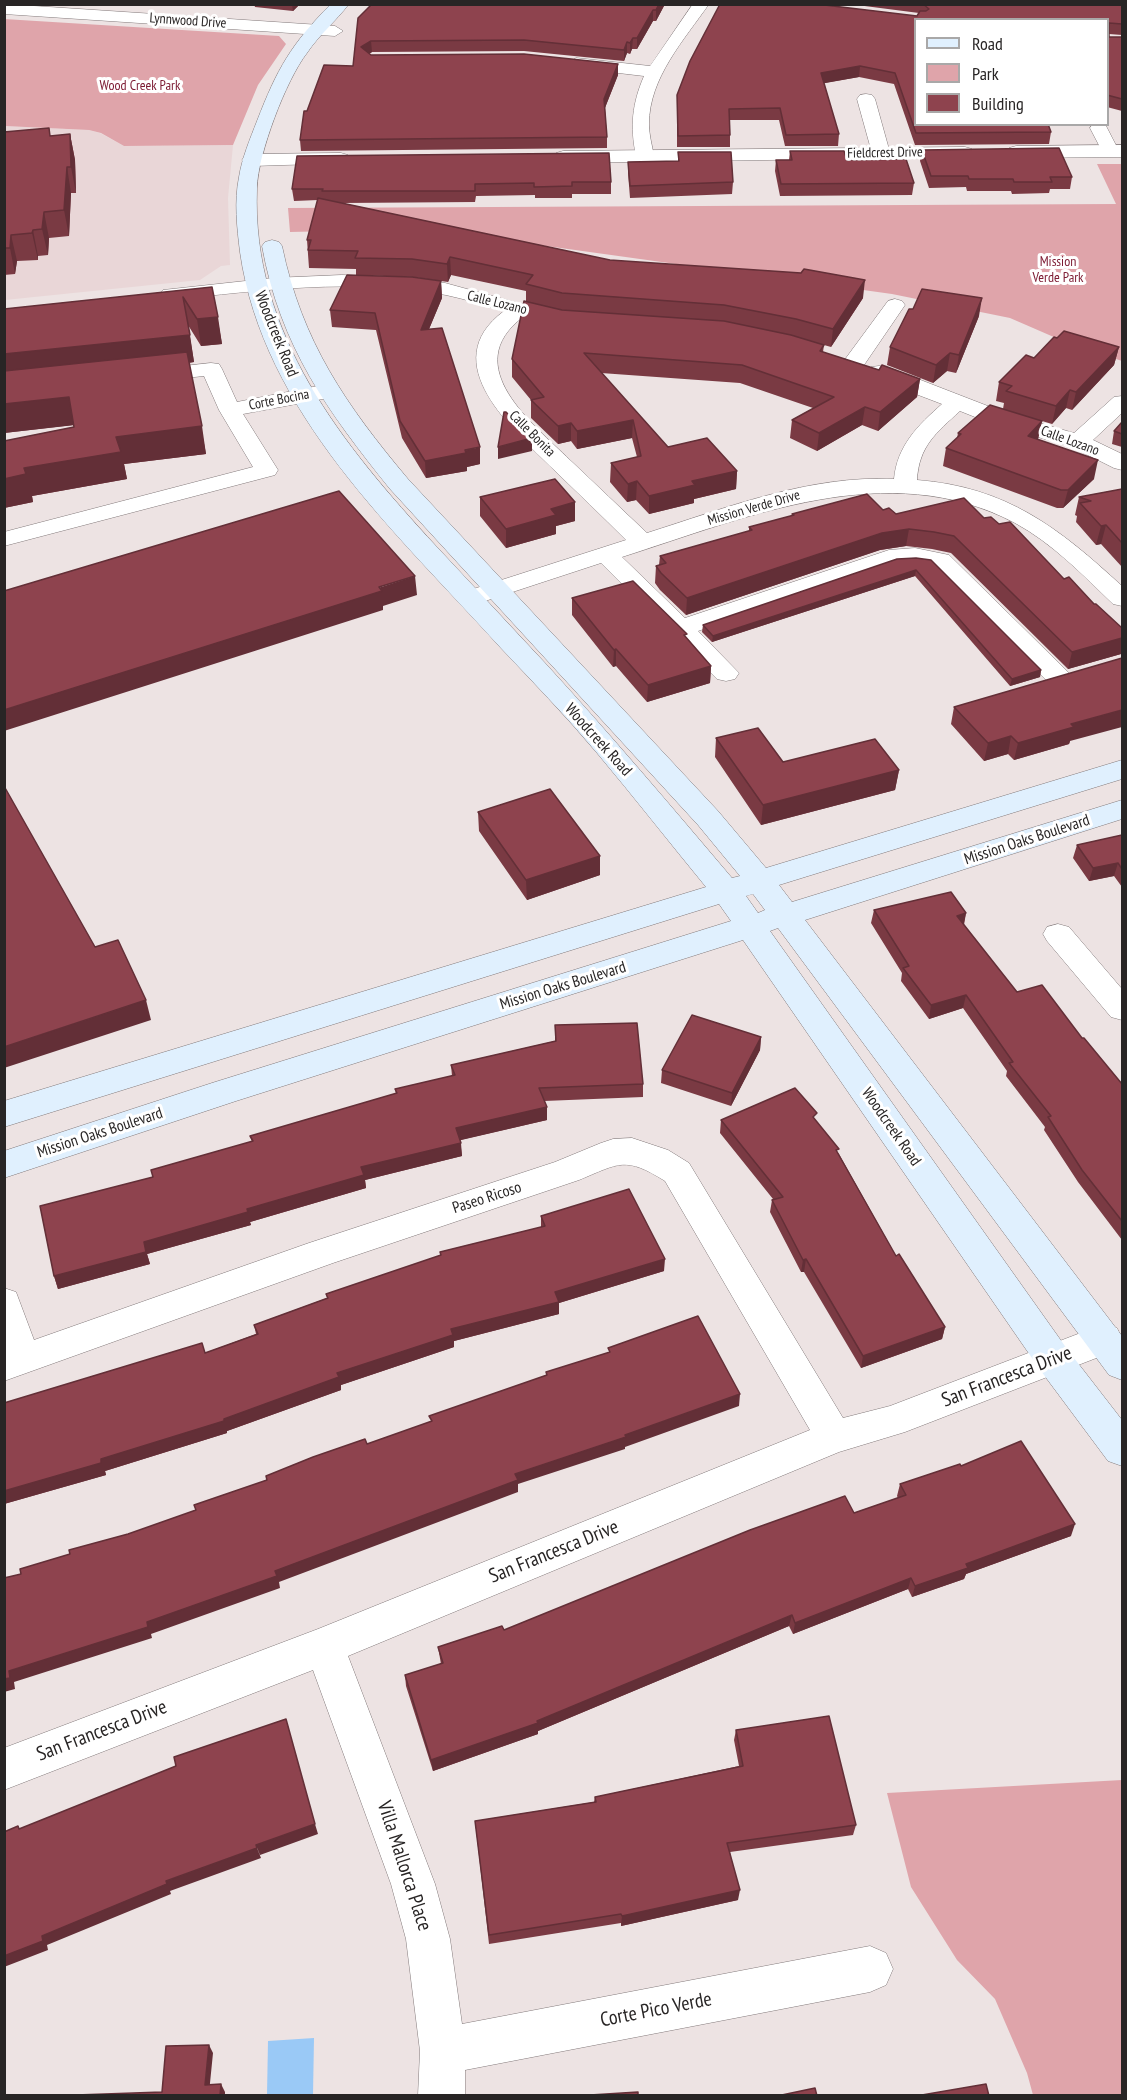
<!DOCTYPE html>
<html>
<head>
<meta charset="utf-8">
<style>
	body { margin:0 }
	#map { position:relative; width:1127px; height:2100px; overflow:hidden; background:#ede3e3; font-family:"PT Sans Narrow",sans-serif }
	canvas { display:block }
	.frame { position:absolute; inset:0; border:6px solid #282525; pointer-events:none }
	.legend { position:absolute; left:914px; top:18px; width:195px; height:108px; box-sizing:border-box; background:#fff; border:2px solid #a9a8a8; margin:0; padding:8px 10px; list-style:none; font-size:18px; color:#282525 }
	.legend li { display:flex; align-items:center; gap:12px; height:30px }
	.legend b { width:30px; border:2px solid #a9a8a8 }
</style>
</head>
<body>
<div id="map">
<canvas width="1127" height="2100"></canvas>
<div class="frame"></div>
<ul class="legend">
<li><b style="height:8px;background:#e0f0fe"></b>Road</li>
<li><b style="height:16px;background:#dfa4aa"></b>Park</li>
<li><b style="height:16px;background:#8e434e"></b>Building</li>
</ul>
</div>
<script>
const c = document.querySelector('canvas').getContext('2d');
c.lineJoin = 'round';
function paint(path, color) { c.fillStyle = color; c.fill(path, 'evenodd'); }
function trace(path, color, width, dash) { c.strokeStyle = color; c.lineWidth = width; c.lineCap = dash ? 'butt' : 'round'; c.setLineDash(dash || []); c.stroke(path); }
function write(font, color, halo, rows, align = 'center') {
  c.font = font + ' "PT Sans Narrow",sans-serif'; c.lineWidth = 6; c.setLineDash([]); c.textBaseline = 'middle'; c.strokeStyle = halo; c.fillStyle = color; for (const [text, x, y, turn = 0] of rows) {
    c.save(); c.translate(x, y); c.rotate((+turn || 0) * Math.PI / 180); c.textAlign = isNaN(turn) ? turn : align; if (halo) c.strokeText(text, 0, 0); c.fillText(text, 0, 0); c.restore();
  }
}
paint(new Path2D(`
	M4,126l85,4 11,3 24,13 109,-1 -5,53 2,67 -9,1 -21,14 -195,20z`), '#e9d6d7');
paint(new Path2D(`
	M4,19l275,17 7,8 -28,41 -25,60 -109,1 -23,-13 -12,-3 -84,-4z
	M1097,164h25v197l-59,-20 -53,-23 -118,-24 -468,-65 -134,3 -2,-24 828,-4z
	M1122,1780v315h-89l-6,-22 -32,-74 -38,-39 -46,-73 -24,-94z`), '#dfa4aa');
paint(new Path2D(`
	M314,2038l-1,57h-46l1,-54z`), '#9ac9f6');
const minor = new Path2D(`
	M4,4l331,22 8,5 -8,5 -331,-22z
	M693,4h16c-25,36 -60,74 -60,120 0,11 3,21 5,32l-3,4h-12l-3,-4c-6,-30 -4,-52 8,-80l-68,-8 -8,-5 8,-5 74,8z
	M866,94l6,1 3,4 15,54 -3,4h-12l-3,-4 -15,-54 3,-4z
	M1093,124h12l14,27 -3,4h-12l-14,-27z
	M342,275l69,3 34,5 91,25 36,7 3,4 -3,4 -7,2 -42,-8c-65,49 10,107 47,143 26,24 51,49 77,73 79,-25 162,-58 247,-54 3,-33 24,-54 48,-75l-71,-27 -3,-5 3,-5 8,-1 8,1 124,48 63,18 40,-36 8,-1v17l-29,27 29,14v16l-8,-2 -44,-22 -75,-21 -35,-14c-24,22 -41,35 -43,69 90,7 142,48 205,106v20l-9,-2c-30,-29 -61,-61 -98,-81 -127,-67 -267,-6 -393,34l63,61 204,-68 26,-2 34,7 123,121 4,6 -4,6 -9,2 -9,-2 -123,-123 -16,-3 -19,1 -198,68 41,42 -4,6 -9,2 -9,-2 -116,-116 -122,40 -9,2 -9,-2 -3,-5 3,-5 165,-53c-24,-24 -49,-48 -73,-71 -39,-39 -119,-106 -49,-158 -19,-5 -38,-12 -58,-16 -91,-17 -185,-5 -276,5l-7,-2 -3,-4 3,-4 110,-12z
	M895,299l7,2 3,4 -43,63 -8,1 -8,-1 -3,-5 3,-5 42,-57z
	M211,363l8,1 3,5 15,33 91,-18 8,2 3,5 -3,5 -8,2 -85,16 35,56 -3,5 -271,71v-14l249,-65 -34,-57 -15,-34 -57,6 -8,-1 -3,-5 3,-5 8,-1z
	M1058,924l11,3 53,62v31l-11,-3 -64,-76 -4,-7 4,-7z
	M632,1138l36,12 21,13 154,255 47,-12 214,-82 13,4 5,11 -5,11 -212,82 -66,20 -491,204 87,228 15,55 12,85 408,-78 16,7 7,16 -7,16 -16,7 -405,78v26h-47l2,-45 -14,-112 -15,-55 -78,-214 -309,120v-42l314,-119 492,-199 -145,-249c-40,-25 -45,-18 -86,-1l-246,83 -329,118v-93l12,4 18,48 275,-97 246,-81 46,-19 12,-4z`);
const tertiary = new Path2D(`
	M1122,145v12l-106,1 -7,-2 -3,-4 3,-4 7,-2z
	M965,147l7,2 3,4 -3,4 -409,6 -7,-2 -3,-4 3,-4 7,-2z
	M341,153l7,2 3,4 -3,4 -96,3 -7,-2 -3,-4 3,-4 7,-2z`);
const secondary = new Path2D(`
	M331,4h18c-13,17 -30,31 -42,49 -21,27 -49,101 -50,135 -6,146 86,257 179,358 37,39 73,79 110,118 64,70 125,142 186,214l8,-2 -42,-51 -308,-336c-62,-77 -110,-143 -128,-243l3,-4 7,-2 7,2 3,4c20,96 64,159 126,233l310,332 48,57 356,-108v19l-343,106 13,17 330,-102v19l-317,101 317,416v44l-13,-5 -331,-447 -8,3 297,418 55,71v46l-14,-5 -67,-90 -298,-431 -507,161 -232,77v-27l208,-68 519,-162 -12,-17 -715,223v-26l702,-214c-37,-45 -72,-90 -109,-134 -31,-37 -65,-72 -98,-107 -103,-114 -236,-233 -259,-394 -3,-24 -6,-51 -1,-75 3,-19 11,-38 18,-56 20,-52 34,-77 74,-117zM753,894l12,16 -7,3 -12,-17z`);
trace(minor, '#837a7b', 1);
trace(tertiary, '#837a7b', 1);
trace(secondary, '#837a7b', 1);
paint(minor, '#fff');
paint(tertiary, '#fff');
paint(secondary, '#e0f0fe');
paint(new Path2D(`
	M254,4h46l-7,7 -38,-4z
	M372,4h293l-9,17h-3l-16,28h-5l-2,5 -3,-1 -3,8 -100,-10 -152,1 -3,2 2,1 247,9v11l-13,33 2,29v11l-306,3 -1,-11 7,-29 46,-45z
	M849,4h273v31l-13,-1v3h13v74l-15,-4v-87h-192l136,112 -2,12 -134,1 -21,-61 -35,-7 -35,6 15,51 -1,12h-53l-6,-26h-50l1,15v12h-53v-52l240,-79 2,-3z
	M4,132l47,4 19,-2 5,26 1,33h-5l-2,43 -20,2 -1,17 -10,1v4l-21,1 -2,13 -11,1z
	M922,150l150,27 -2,12h-20l-1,4 -37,1 -1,-3h-44l-1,-4 -37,1 -9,-27z
	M790,151l57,9 67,23 -2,12 -132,1 -5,-25 1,-11h13z
	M678,152l55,30 -1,12 -102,4 -2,-25v-11l50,-1z
	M297,156l314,26v12h-39v4h-37v-3l-59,1 -1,6 -133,1 268,57 253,38 -32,49 -7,-2 -1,7 56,18 41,9 -3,18 -39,34 -16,-6 -45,26 -27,-13 2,-18 21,-12 -73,-25 -139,-10 67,74 69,24 -1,18 -42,10v4l-45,11 -13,-14 -9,2 -17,-20 1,-19 26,-6 -5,-19 -55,11 -6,-8 -13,3 -27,-26v-18l-19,-23v-18l14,-58v-10l-75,-16 -3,7 -35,-5 -57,-2v-6l-47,-1 -2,-28 11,-40 -24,1 -2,-12z
	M441,281l1,17 -13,31 51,135 -13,3v4l-41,7 -24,-40 -26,-108 -44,-3 -2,-17z
	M212,287l10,57 -21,2 -13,-21 6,37 -5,1 17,91 -82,10 3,15 -95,17 1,6 -29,6 70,-81 -1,-2 -69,8v-124z
	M979,316l-23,57 -9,-2 -14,12 -46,-18 3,-18z
	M1119,347l-5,18 -42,45 -6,-2 -14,16 -10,-3 -4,18 56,40 -31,29h-6l-114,-42 3,-18 11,-10 1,-5 45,-24 1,-6 -8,-2 3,-19 35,-24z
	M1122,422v25l-10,-3 2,-13z
	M1122,489v78l-21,-23 -5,1 -20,-23 1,-6 -2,-1 4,-18z
	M480,497l95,5v19l-19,5v8l-50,14 -26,-32z
	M883,510l13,4 88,4 15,6 123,104v27l-1,-1 -53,15 -117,-116 -19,-4 -26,-3 -26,4 -194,65 -26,-25 -5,-7 1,-17 3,-1 1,-9 89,-25v-4l43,-11v-2z
	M916,558l125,112 -1,7 -30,9 -95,-110 -203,66 -10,-10 1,-7z
	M572,598l114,39 25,29 -1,17 -63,19 -31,-36 -3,1 -41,-52z
	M954,707l116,34 -1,3 -55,16 -6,-6 -24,7 -33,-37z
	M716,738l67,24 116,8 -4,20 -134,35 -46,-68z
	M478,812l122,44v19l-73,25 -48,-69z
	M1122,835v52l-8,-11 -25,5 -16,-23 4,-13z
	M874,910l92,3 -2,12 53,67 65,46 40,46v156l-44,-58 -34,-52 1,-3 -39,-51 1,-5 -44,-63 -34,11 -28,-38 1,-8 -31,-50z
	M555,1025l88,59v13l-99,4 3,19 -87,20 2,16 -97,24 1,8 -116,34 1,3 -104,29 3,10 -92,25 -4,-13 99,-99 99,-35 -2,-6 146,-42 -1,-5 57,-13 -1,-11 104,-24z
	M761,1037l-1,13 -29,56 -70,-23 1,-13z
	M721,1120h94l24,34 57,102 49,71 -3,12 -81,29 -57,-96h-3l-31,-60 2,-12 1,-1 -53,-66z
	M541,1216l123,55 -105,32v11l-105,27v6l-113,38v5l-114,41v2l-122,38 1,4 -102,29 201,-151 51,-19 -2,-9 73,-27 -1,-4 114,-38v-4l101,-25z
	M961,1466l110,70 -105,38 -2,5 -52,18 -4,-8 -115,45 -4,-8 -251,105v3l-105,37 -27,-85 -1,-11 36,-11 -3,-17 66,-17 394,-132 -1,-2 3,-12z
	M736,1730l120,95 -3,10 -123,17 8,48 -117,26v-3l-132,21 -14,-123 119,-19 1,-5 144,-31 -5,-26z`), '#7a3a43');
paint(new Path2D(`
	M292,4h8l-7,7z
	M659,4h6l-9,17v-11z
	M653,10v11l-16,28v-11z
	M633,38l-1,11 -2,5v-11z
	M371,41l1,11 -10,6 -1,-11z
	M627,42v11l-3,8v-11z
	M618,64v11l-14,35v-11z
	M860,66l-1,11 -39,7 1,-11z
	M70,134l5,26 1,33 -5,-26z
	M67,167l4,26 -2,43 -5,-26z
	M44,212l5,26 -1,17 -6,-26z
	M33,230l5,26v4l-6,-27z
	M11,235l6,26 -2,13 -5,-26z
	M450,257l1,18 -3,7 -1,-18z
	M865,280l-2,18 -32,49 2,-18z
	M441,281l1,17 -20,48 -1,-16z
	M982,298l-3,18 -23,57 3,-18z
	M218,317l4,27 -21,2 -4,-27z
	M190,335l4,27 -190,20v-28z
	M1119,347l-5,18 -42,45 4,-18z
	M950,353l-3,18 -14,12 3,-18z
	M920,379l-3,18 -39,34 2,-19z
	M1070,390l-4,18 -14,16 4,-18z
	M69,397l6,28 -71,8v-29z
	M865,407l-3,18 -45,26 2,-18z
	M633,420l-1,18 -55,11v-18z
	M1042,421l-4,18 -10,-3z
	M571,423v18l-13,3v-18z
	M202,426l4,28 -82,10 3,15 -95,17 1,6 -29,6v-29l20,-11 92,-31z
	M532,438v13l-34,8v-12z
	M480,447v17l-13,3v4l-41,7 -1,-17z
	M1098,460l-4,19 -31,29 5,-18z
	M737,471l-1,18 -42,10v4l-45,11v-18l43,-15z
	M637,481l-1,19 -9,2 1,-18z
	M575,502v19l-19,5v8l-50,14v-19l45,-20z
	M1106,525l-5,19 -5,1 5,-19z
	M909,529l-3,17 -26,4 -194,65 1,-17 195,-65z
	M916,570l-1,6 -203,66 1,-6z
	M415,576l2,19 -34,11v4l-379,121v-21z
	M1122,638v12l-1,4 -53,15 4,-17z
	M616,649v17l-3,1 1,-17z
	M711,666l-1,17 -63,19 1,-17z
	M1041,670l-1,7 -30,9 2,-7z
	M1122,710v17l-52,14 -1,3 -55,16 4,-17 53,-19z
	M1011,736l-3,18 -24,7 4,-18z
	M899,770l-4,20 -134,35 2,-20z
	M600,856v19l-73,25 -1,-20z
	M1118,863l-4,13 -25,5 4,-13z
	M966,913l-3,14 -6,-11z
	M966,995l-3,13 -34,11 2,-14z
	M146,1000l5,20 -147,48v-21z
	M761,1037l-1,13 -29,56 1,-13z
	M547,1107v13l-90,21 -1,-13z
	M461,1143l1,13 -97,24 1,8 -116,34 1,3 -104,29 3,10 -92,25 -4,-13 90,-34 103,-33 114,-42z
	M665,1259l-1,12 -105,32v11l-105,27v6l-113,38v5l-114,41v2l-122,38 1,4 -102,29v-13l220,-72 113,-46 114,-44 104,-37z
	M806,1259l-2,13h-3l2,-12z
	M945,1327l-3,12 -81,29 2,-12z
	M740,1394l-1,12 -114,41v2l-107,35v8l-239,90 1,6 -129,46 1,4 -138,44 1,7 -11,3v-13l5,-8 138,-49 368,-148z
	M1075,1524l-4,12 -105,38 -2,5 -52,18 3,-11 51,-22z
	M911,1578l-3,11 -115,45 2,-11z
	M792,1615l-3,11 -251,105v3l-105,37 -2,-11 106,-39z
	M315,1824l3,10 -58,21 -4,-10z
	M257,1848l4,10 -91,33 1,3 -124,51 1,5 -44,17v-11l38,-20 124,-55z
	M740,1890l-2,10 -117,26 1,-10z
	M209,2045l4,8 -4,40 -4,-8z
	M221,2084l4,8v4h-5z`), '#632f37');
const building = new Path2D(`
	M372,4h287l-3,6h-3l-16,28h-4l-3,5 -3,-1 -3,8 -100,-10 -153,1 -10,6 10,8 153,-1 94,10 -14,35 3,38 -307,3 4,-29h3l17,-46 29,1 5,-48z
	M720,4h96l101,12 3,-5h6l3,-2 -6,-5h199v20l-13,-1v14h13v62l-15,-4v-75h-192v104h133l3,8 -135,1 -21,-60 -35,-7 -39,7 18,61 -53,1 -6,-27 -51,1 1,26 -52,1 -1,-41 13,-34z
	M49,128l1,8 20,-2 1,33h-4l-3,43 -20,2 -2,17 -9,1 -1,3 -21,2 -1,13h-6v-116z
	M1059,148l13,29h-22l2,5h-38l-1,-3h-44l-1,-3h-37l-9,-26z
	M790,151h54l3,9 59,-1 8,24 -133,1 -5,-24h16z
	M678,152h53l2,30 -103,4 -2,-24 51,-1z
	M609,153l2,29h-39v4l-38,1v-4l-59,1v7h-153l1,-2h-31l5,-33z
	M318,198l292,62 191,13 3,-4 61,11 -32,49 -37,-10 -72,-14 -162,-12 -36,-9 7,-9 -83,-18 -3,7 -35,-5 -57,-1 3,-7 -50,-1 3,-10h-4z
	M347,275l65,2 29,4 -20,49 21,-2 38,119 -15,3 1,3 -41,8 -25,-40 -25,-108 -45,-3z
	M212,287l6,30 -21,2 -14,-22 7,38 -186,19v-45z
	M922,289l60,9 -23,57 -9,-2 -14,12 -46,-18 19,-38h4z
	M524,301l38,9 162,11 67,14 33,10 -4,6 59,19 3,-5 38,14 -40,33 -15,-5 -46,26 -27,-13 42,-23 -92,-32 -158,-12 84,94 39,-9 30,33 -45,10 3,4 -46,11 -12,-15 -9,3 -17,-21 30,-7 -8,-36 -56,11 -6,-8 -13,3 -27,-26 13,-3 -32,-38z
	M1064,331l55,16 -43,45 -6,-2 -14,16 -50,-15 6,-5 -13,-4 27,-27 8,3 20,-21 3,1z
	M187,352l15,74 -86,11 5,15 -97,16 2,6 -22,5v-38l70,-14 -5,-30 -65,7v-33z
	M990,405l52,16 -14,15 70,24 -30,30h-7l-115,-42 15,-14 -3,-1z
	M504,412h2l26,26 -34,9z
	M1122,422v12l-8,-3z
	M555,479l20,23 -24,7 5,6 -50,14 -26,-32z
	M1122,489v54l-16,-18 -5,1 -21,-23 11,-2 -12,-4z
	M339,491l76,85 -36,11 3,4 -378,119v-119z
	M867,494l16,16 6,-2 7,6 68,-16 20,20 7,-1 8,7 11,-2 54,57 5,-2 25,27h2l26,24v10l-50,14 -118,-116 -20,-4 -25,-3 -27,4 -195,65 -26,-25 -5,-7 10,-3 -6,-7 92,-26 -3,-3 45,-12 -2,-1z
	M916,558l15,2 110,110 -29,9 -96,-109 -203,66 -10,-11 194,-66z
	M633,581l54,53 -3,1 27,31 -63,19 -32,-36 -2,1 -42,-52z
	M1122,658v52l-51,14 3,3 -56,16 -7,-7 -23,7 -34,-36z
	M758,728l25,34 92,-23 24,31 -136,35 -47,-67z
	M4,786l91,161 23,-7 28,60 -142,47z
	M550,789l50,67 -74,24 -48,-68z
	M1122,835v34l-4,-6 -25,5 -16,-23z
	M951,892l15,21 -9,3 60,76 25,-7 40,53h2l38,46v137l-40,-51 -34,-53 3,-1 -42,-53 4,-1 -47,-67 -35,10 -28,-37 6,-2 -35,-56z
	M692,1015l69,22 -29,56 -70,-23z
	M637,1023l6,61 -104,4 8,19 -91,21 5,15 -100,24 3,8 -117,34 1,3 -104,30 2,10 -92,24 -14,-70 113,-29 -2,-7 102,-29 -3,-5 147,-43 -2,-4 60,-14 -4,-10 105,-24 -1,-16z
	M795,1088l22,25 -4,4 26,32 -3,1 60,106 3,-2 46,73 -82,29 -57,-97 -3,1 -31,-60 11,-3 -62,-77z
	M629,1189l36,70 -110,33 4,10 -108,27 2,6 -116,38 2,4 -115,42v2l-123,38v4l-97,28v-88l198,-60 3,10 53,-19 -4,-9 74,-27 -2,-4 115,-39 -1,-3 105,-26 -4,-10z
	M698,1316l42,78 -115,41 1,2 -111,37 3,6 -243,91 2,5 -130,46 1,5 -139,44 1,7 -6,1v-101l17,-4 -1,-5 50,-15 -1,-4 59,-16 68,-24 -2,-5 73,-25 -1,-4 47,-19 52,-18 2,5 65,-23 -3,-5 118,-41 -1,-3 64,-20 -2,-4z
	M1021,1441l54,83 -109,40 2,4 -53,18 -4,-8 -116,45 -3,-8 -255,106 1,2 -107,37 -26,-85 38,-12 -5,-16 64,-21 2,4 246,-100 95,-34 9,17 52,-18 -6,-11 60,-20 1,2z
	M829,1716l27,109 -129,18 13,47 -118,26 -1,-2 -132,21 -14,-114 121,-19 -1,-5 148,-31 -7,-36z
	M286,1719l29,105 -59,21 1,3 -91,33 1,3 -125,52 1,5 -39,15v-124l14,-6 1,3 157,-63 -2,-9z
	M209,2045l-4,40 16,-1 -1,12h-173l115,-4 4,-46z
	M986,2084l3,12h-73z
	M815,2088l2,8h-40z
	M638,2092v4h-64z`);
paint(building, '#8e434e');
trace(building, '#632f37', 1.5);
write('14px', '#282525', '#fff', [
	["Lynnwood Drive",188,21,4],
	["Fieldcrest Drive",885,153,-1],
	["Calle Lozano",497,303,14],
	["Corte Bocina",279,400,-11],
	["Calle Bonita",532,434,45],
	["Calle Lozano",1070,441,20],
	["Mission Verde Drive",754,508,-16]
]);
write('14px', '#7c1a32', '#fff', [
	["Wood Creek Park",140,86],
	["Mission",1058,262],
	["Verde Park",1058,278]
]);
write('16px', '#282525', '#fff', [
	["Woodcreek Road",276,334,68],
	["Woodcreek Road",598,740,48],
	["Mission Oaks Boulevard",1027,840,-18],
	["Mission Oaks Boulevard",563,986,-17],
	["Woodcreek Road",891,1127,55],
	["Mission Oaks Boulevard",100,1133,-18],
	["Paseo Ricoso",487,1198,-18]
]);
write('20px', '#282525', '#fff', [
	["San Francesca Drive",1007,1377,-21],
	["San Francesca Drive",554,1552,-22],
	["San Francesca Drive",102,1731,-21],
	["Villa Mallorca Place",404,1866,72],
	["Corte Pico Verde",656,2010,-11]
]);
</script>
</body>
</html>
